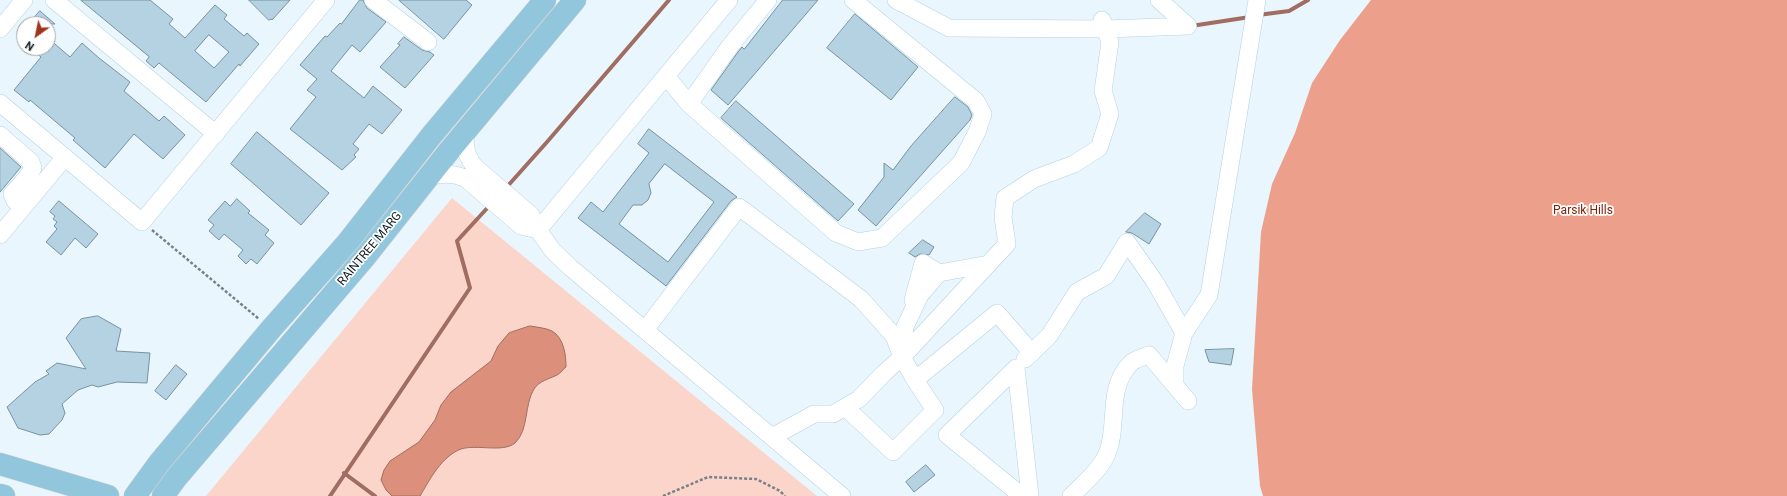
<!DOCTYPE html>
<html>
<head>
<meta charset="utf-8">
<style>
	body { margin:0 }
	#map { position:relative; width:1787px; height:496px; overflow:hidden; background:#eaf6fd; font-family:Roboto,sans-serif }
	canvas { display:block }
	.north { position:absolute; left:16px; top:16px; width:40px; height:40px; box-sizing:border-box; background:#fff; border:1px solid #9fa4a6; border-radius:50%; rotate:213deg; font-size:11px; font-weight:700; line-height:16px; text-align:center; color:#101c21 }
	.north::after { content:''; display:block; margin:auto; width:14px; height:18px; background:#9e361a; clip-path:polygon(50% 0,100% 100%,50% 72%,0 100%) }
</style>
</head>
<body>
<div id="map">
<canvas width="1787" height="496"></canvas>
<div class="north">N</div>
</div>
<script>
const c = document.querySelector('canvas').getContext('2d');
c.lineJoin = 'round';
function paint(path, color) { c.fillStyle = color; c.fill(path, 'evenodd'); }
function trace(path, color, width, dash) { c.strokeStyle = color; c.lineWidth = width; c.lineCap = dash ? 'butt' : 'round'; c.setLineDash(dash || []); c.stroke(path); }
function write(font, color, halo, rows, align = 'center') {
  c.font = font + ' Roboto,sans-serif'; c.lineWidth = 3.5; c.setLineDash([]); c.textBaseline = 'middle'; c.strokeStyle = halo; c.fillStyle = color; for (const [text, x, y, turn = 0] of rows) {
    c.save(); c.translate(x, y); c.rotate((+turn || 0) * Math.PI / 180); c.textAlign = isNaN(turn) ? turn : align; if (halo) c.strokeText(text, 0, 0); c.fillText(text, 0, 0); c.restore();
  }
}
paint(new Path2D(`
	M452,198l365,298h-611z`), '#fbd5ca');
paint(new Path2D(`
	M1371,0h416v496h-524l-3,-10 -8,-97 9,-157 11,-48 23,-51 17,-50 28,-43z`), '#ec9f8a');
const water = new Path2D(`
	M530,326c6,1 16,2 22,5 12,7 14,24 14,36 -3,2 -5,6 -9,8 -8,4 -18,6 -23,14 -10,16 -5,41 -19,54 -12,10 -38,1 -54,6 -19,7 -31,30 -41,47h-28l-6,-6 -5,-10 3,-10 6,-9 29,-19 16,-22 6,-15 10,-13 40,-31 7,-15 11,-13z`);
paint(water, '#dc907c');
trace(water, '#9f6d61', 1);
trace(new Path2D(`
	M1258,15l31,-4 19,-11
	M1191,26l59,-9
	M505,189l42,-47 122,-142
	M344,473l31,23
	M330,496l140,-208 -13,-47 34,-37`), '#9f6d61', 4);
const building = new Path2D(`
	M81,0h69l23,19 -4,5 16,14 30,-33 12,10 -3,4 20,17 3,-3 12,11 -19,22 -1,-2 -33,38 -47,-39 -5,5 -8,-7 3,-4zM209,35l20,17 -15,16 -19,-17z
	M249,0h41l-18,20 -1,-1 -2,1z
	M360,0h3l4,8 19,14 -26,30 -8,-7 -21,26 33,27 9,-12 29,24 -20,24 -13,-10 -16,20 6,5 -5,6 2,2 -14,13 -52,-41 26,-32 -9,-7 10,-11 -17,-14 25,-29 2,1 13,-14 1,1z
	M399,0h67l6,5 -28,34z
	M783,0h35l-90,105 -17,-15 27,-38 4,-5 2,2z
	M40,11l15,13h-26z
	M855,14l63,53 -27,33 -64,-52z
	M404,37l18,13 8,2 4,3 -29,33 -25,-21 20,-22 -2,-1z
	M48,38l22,19 12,-14 17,15 31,24 -6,9 35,30 5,-5 21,19 -22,24 -29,-25 -29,34 -32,-28 2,-2 -45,-38 -1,2 -15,-12 27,-33 -11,-9h18z
	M955,97l13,10 4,8 -2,5 -94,106 -18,-16 26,-33v-14l9,7 18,-24z
	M736,101l118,103 -16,17 -117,-103z
	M649,129l88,68 -6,4 -65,85 -88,-68 13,-16 12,10 46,-59 -11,-9zM665,164l49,38 -46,60 -49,-38 14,-19h9l6,-5 3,-7 -2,-9z
	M257,132l72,61 -28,32 -70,-61z
	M0,148l21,19 -21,25z
	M237,199l13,12 -2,2 21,17 -4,5 9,8 -17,21 -6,-5 -5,5 -8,-8 5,-6 -19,-16 -5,6 -10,-9 5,-6 -6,-5 17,-19 5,5z
	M59,201l39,33 -12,14 -11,-10 -14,17 -15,-13 11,-13 -3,-3 3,-4 -4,-3 2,-3 -5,-4z
	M1145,213l16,11 -12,20 -17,-11 -6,-1z
	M923,240l11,7 -5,8 -9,-1 -5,3 -6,-4z
	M98,316l23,13 -5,22 34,2 -3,30 -30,-1 -19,5 -6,-2 -14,5 -16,14 3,9 -3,7 -13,14 -9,1 -22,-7 -11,-21 28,-25 14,-8 -3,-3 11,-8 29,6 -20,-31 15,-19z
	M1234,349l-3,16 -22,-3 -4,-12z
	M176,365l11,9 -21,26 -11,-9z
	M926,465l9,10 -21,17 -8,-10z`);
paint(building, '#b4d2e2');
trace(building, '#7692a1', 1);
const minor = new Path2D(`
	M54,0l162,134
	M373,0l55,42
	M896,0l53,28 157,1 82,-3 -29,-26
	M0,29l24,-29
	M666,76l23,28 147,129 22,9 24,-4 79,-75 16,-31 6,-18 -7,-13 -123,-101
	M0,103l142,119 184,-222
	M689,104l41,-58 38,-46
	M467,129c-4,14 -2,26 8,38l56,48 7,15 15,21 18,17 271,228
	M0,135l31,27 2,6 -6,9 -15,17 3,7 8,6
	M427,178c13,-5 25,-5 38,0l56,48 17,4
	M538,230l191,-230
	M0,235l65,-78
	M913,300l10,-37 16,10
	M645,330l94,-123 122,92 33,37 8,21 13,23 82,-67 35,40
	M902,357l105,-113 -4,-27 2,-19 29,-19 40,-15 25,-16 11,-34 -7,-23 7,-49 -8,-22
	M1025,359l24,-23 28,-44 29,-16 21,-34 28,40 29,51
	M1175,385v-19l9,-33 25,-38 48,-295
	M845,407l48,45 42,-42 -20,-30
	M772,437l42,-23h19l26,-15 25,-26 18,-16 3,-30 15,-32 19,-22 50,-9
	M1022,496l-75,-61 69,-67 14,128
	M1071,496c12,-12 29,-26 36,-42 12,-29 -1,-65 23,-90 4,-5 14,-7 19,-9l39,46`);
const major = new Path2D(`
	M0,464l108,32
	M0,495l4,1
	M135,496l24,-33 112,-134 76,-86 84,-107 114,-136
	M163,496l14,-19 188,-220 84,-106 126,-151`);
trace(minor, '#b3d2e1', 18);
trace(major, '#cfd2d3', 23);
trace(new Path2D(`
	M152,230l107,89
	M663,496l45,-19 48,2 24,12 5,5`), '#768288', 2.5, [3, 2]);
trace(minor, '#fff', 17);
trace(major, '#91c6dd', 22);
write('12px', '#7c2309', '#fff', [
	["Parsik Hills",1583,211]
]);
write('12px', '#101c21', '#fff', [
	["RAINTREE MARG",370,249,-50]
]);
</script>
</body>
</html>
